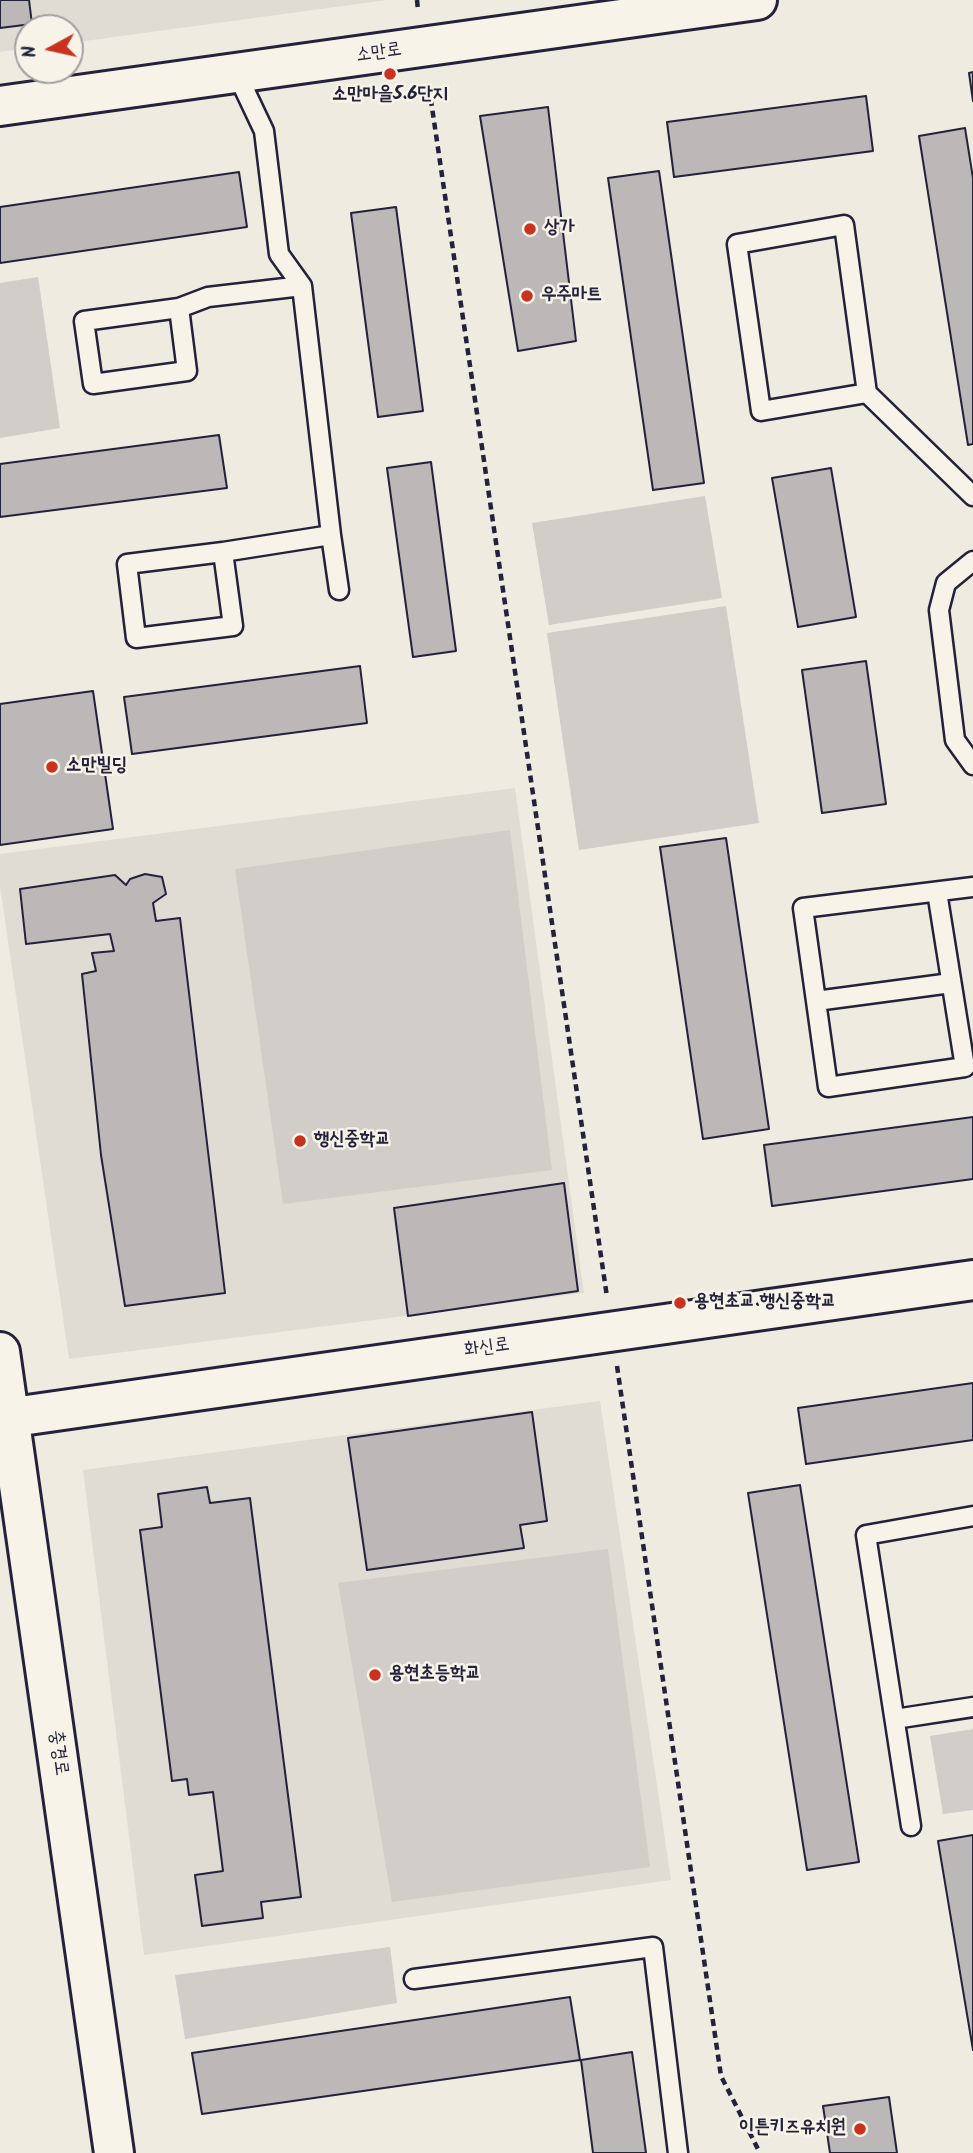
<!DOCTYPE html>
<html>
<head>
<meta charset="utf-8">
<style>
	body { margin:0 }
	#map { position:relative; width:973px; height:2153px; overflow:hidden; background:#eeebe1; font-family:Kalam,sans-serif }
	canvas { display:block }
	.north { position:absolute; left:14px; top:14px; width:70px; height:70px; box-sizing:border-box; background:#f7f3e8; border:2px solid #a29fa3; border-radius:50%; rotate:262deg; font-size:19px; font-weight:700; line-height:28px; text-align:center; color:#22223b }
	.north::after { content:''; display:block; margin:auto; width:24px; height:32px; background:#c8321e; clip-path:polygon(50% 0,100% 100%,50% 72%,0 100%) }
</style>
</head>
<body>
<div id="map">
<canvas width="973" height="2153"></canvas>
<div class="north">N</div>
</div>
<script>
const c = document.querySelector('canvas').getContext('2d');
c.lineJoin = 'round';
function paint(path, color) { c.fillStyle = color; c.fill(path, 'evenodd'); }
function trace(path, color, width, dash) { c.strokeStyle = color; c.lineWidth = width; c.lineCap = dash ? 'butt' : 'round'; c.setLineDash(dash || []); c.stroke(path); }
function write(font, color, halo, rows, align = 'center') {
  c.font = font + ' Kalam,"Poor Story",sans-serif'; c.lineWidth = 5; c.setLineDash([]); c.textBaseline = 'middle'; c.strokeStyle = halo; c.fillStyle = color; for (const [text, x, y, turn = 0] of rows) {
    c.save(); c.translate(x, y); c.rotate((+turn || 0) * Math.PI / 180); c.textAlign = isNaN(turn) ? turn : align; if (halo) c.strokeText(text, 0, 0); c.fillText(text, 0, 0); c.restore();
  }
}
paint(new Path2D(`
	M0,0h387l-317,43v-15h-42v20l-28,4z
	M515,788l69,505 -515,66 -69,-473v-32z
	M600,1401l71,479 -527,75 -61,-485z`), '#dfdcd4');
paint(new Path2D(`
	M38,277l22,151 -60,10v-155z
	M705,496l17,102 -173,27 -17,-102z
	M726,606l33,217 -180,27 -32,-217z
	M510,830l42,340 -269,34 -48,-335z
	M608,1549l42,318 -258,35 -54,-319z
	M973,1729v81l-30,4 -13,-78z
	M390,1947l7,56 -212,36 -10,-64z`), '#d1cdc9');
const building = new Path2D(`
	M0,0h29l3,24 -32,4z
	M973,72v29l-4,-28z
	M866,96l7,55 -199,26 -7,-55z
	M548,107l28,234 -58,10 -38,-235z
	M965,128l8,50v266l-5,1 -49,-309z
	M659,171l45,312 -51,7 -45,-312z
	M239,172l8,55 -247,36v-56z
	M396,207l27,204 -45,6 -27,-204z
	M219,435l8,53 -227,29v-53z
	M431,462l25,189 -43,6 -26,-189z
	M831,468l25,149 -58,10 -26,-149z
	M866,661l20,143 -64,9 -20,-143z
	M360,666l7,57 -235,31 -8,-57z
	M93,691l20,138 -113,16v-141z
	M726,838l43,291 -66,10 -43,-292z
	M145,874l17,3 4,17 -13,9 3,18 24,-3 45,375 -100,13 -24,-151 -19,-181 14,-3 -4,-18 22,-2 -4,-17 -84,10 -6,-55 95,-14 11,10 4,-6z
	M973,1117v62l-201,27 -8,-61z
	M564,1183l14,108 -170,25 -14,-108z
	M973,1383v57l-167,24 -8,-56z
	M532,1412l15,109 -27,4 4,23 -157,22 -19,-132z
	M800,1485l59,377 -52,8 -59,-377z
	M207,1487l3,16 40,-5 51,399 -40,5 2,16 -61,8 -7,-51 28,-4 -10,-79 -24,3 -2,-16 -15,2 -32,-251 22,-3 -4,-33z
	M973,1835v215l-35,-209z
	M570,1997l10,63 -378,54 -10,-61z
	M632,2052l14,101h-53l-12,-93z
	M889,2097l8,56h-67l-7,-47z`);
paint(building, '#bbb8b7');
trace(building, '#22223b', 2);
const service = new Path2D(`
	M179,308l8,63 -94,13 -9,-63z
	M179,308l29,-11 94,-11
	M867,393l-106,18 -24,-167 107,-19 23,168 106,103
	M331,535l8,55
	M223,552l108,-17 -29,-249 -23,-32 -15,-123 -27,-57
	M223,552l10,74 -97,12 -9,-74z
	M973,561l-27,22 -7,27 16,130 18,25
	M937,892l28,175 -137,20 -25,-179 170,-21
	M816,1001l135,-18
	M895,1719l78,-12
	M911,1826l-45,-291 107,-19
	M414,1979l239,-32 25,206`);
const tertiary = new Path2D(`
	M0,106l757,-106`);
const secondary = new Path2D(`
	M0,1352l114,801
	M0,1419l973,-139`);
trace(service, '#22223b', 23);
trace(tertiary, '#22223b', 44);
trace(secondary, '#22223b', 44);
trace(new Path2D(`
	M417,0l1,10
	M429,87l178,1210
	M617,1366l104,710 39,77`), '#22223b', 4.5, [7, 5]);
trace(service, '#f7f3e8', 18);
trace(tertiary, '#f7f3e8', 38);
trace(secondary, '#f7f3e8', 38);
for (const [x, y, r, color] of [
	[390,74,7,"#c8321e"],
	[530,229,7,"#c8321e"],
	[527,296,7,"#c8321e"],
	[52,767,7,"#c8321e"],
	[300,1141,7,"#c8321e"],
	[680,1303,7,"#c8321e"],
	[375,1675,7,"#c8321e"],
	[860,2129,7,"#c8321e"]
]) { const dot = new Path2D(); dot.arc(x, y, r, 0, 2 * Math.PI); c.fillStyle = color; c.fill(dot); trace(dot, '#f7f3e8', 2.5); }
write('19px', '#22223b', '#f7f3e8', [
	["소만로",379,54,-8],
	["화신로",487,1349,-8],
	["충경로",57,1753,82]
]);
write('bold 19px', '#22223b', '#f7f3e8', [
	["소만마을5.6단지",390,96,"center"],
	["상가",544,229],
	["우주마트",541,296],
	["소만빌딩",66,767],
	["행신중학교",314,1141],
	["용현초교.행신중학교",694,1303],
	["용현초등학교",389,1675],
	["이튼키즈유치원",846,2129,"right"]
], 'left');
</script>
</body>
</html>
